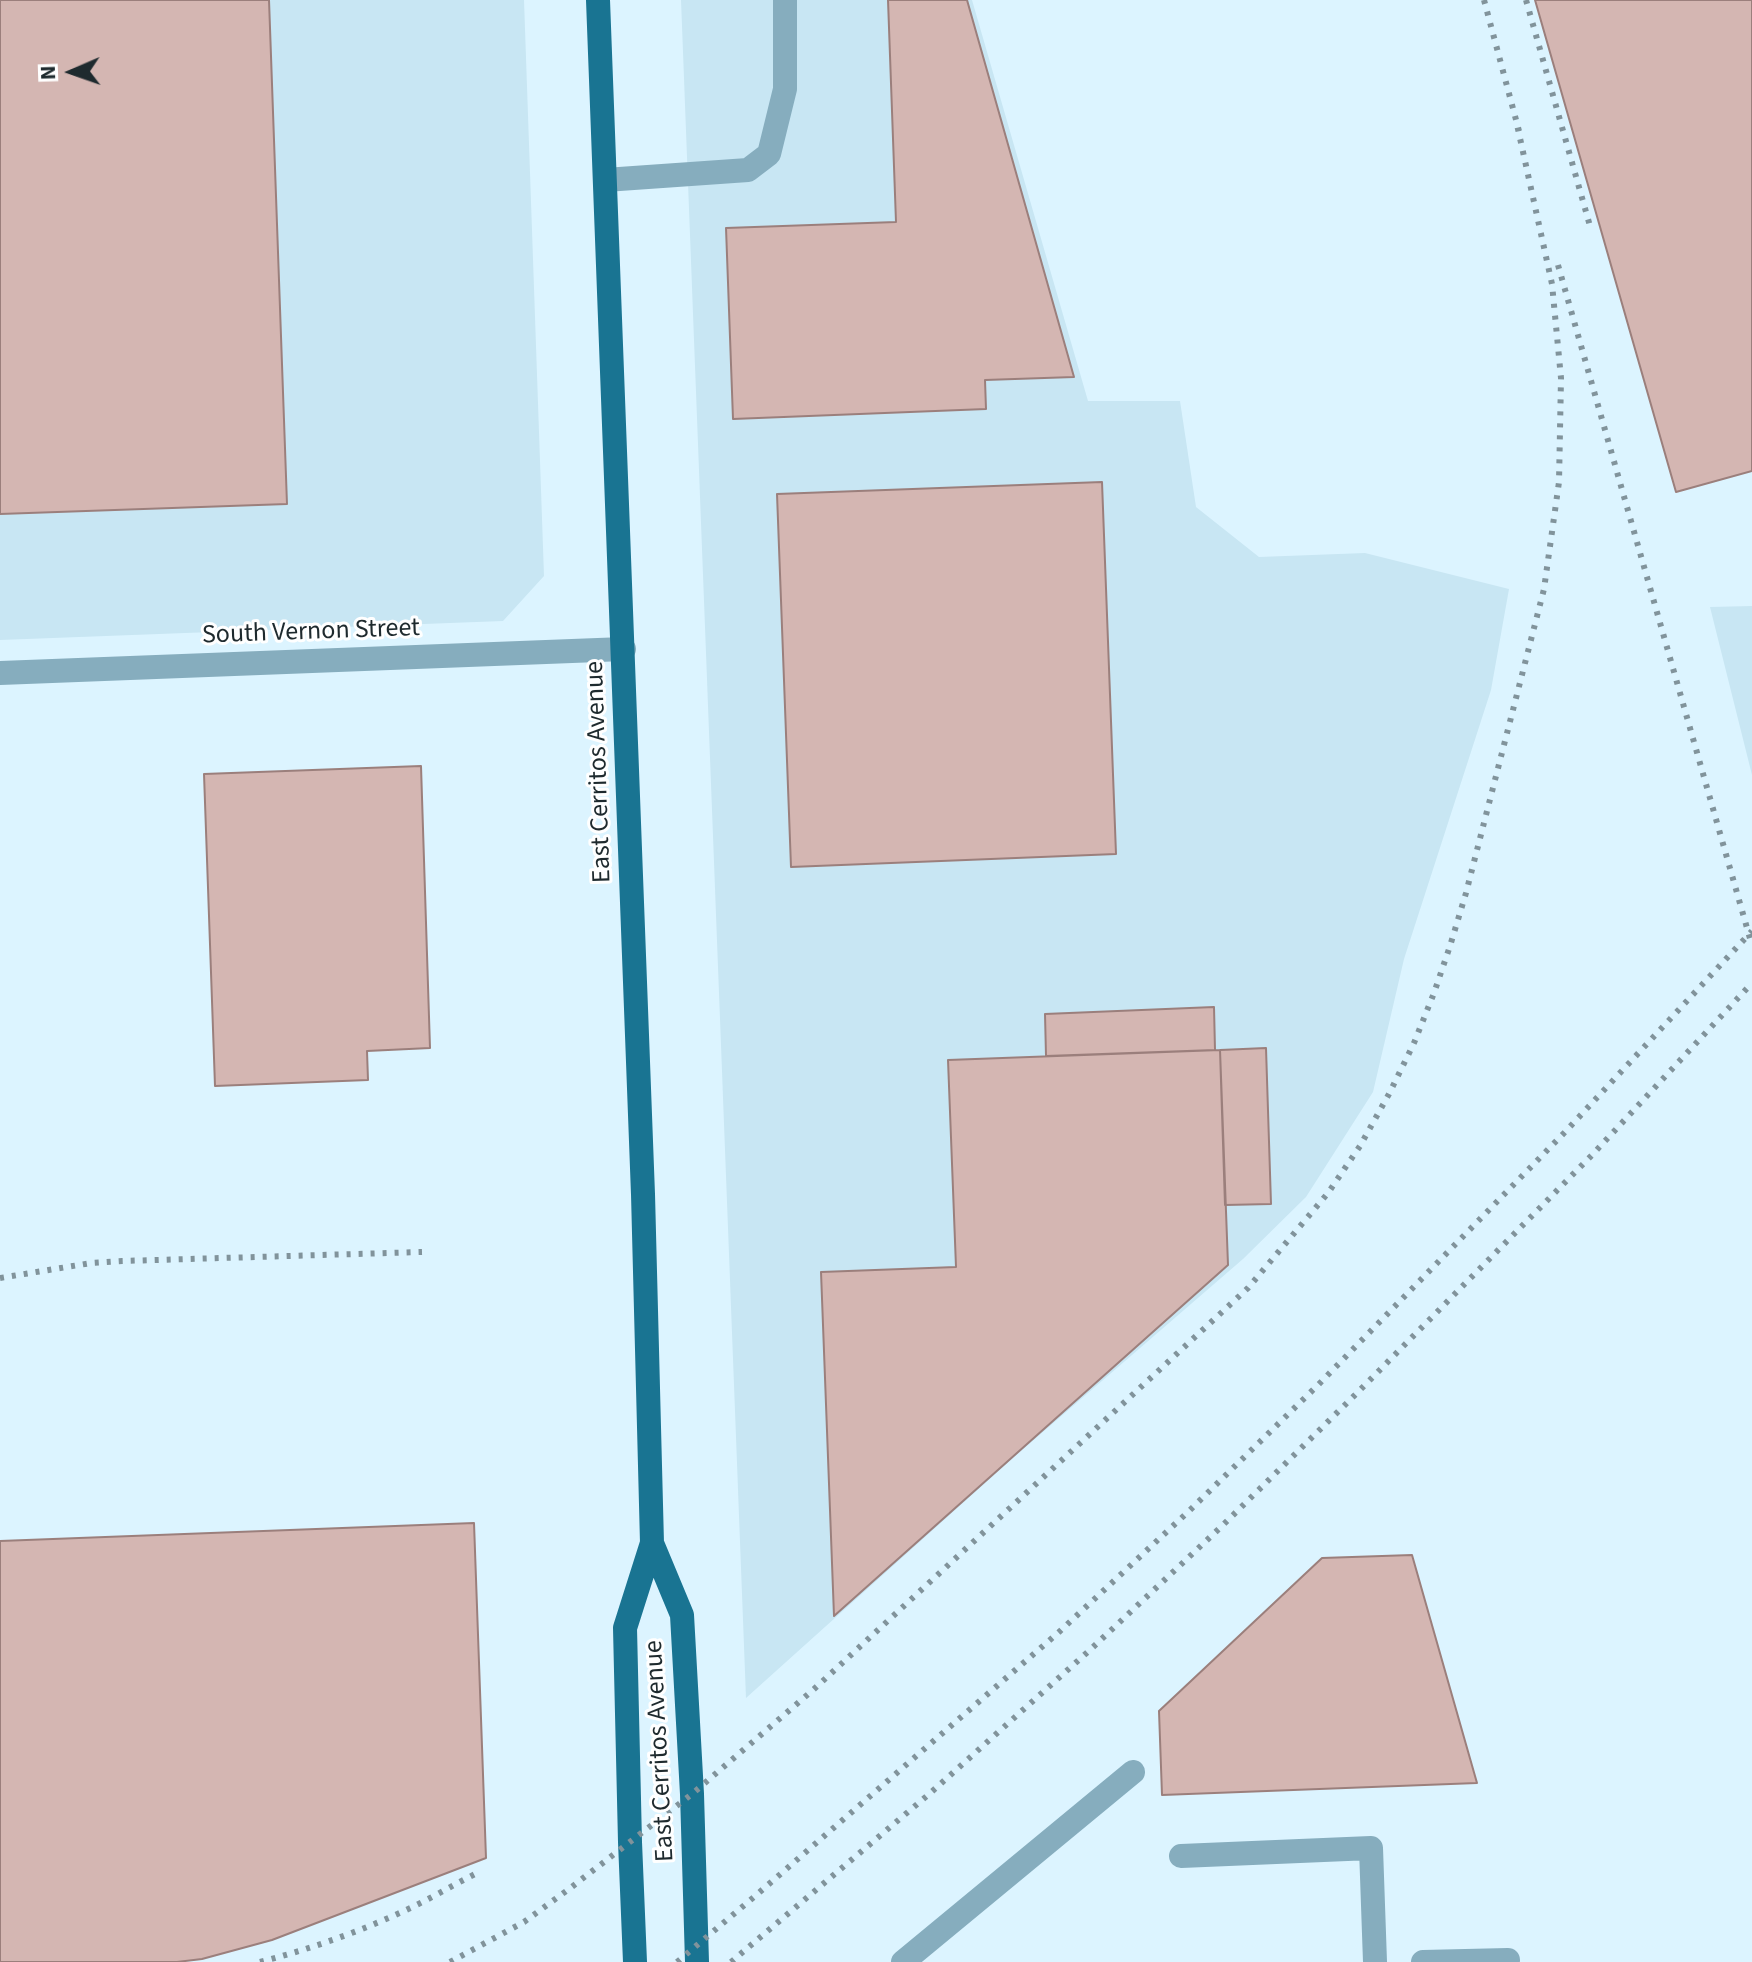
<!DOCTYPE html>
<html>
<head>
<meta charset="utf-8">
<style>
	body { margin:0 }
	#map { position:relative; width:1752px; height:1962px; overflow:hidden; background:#dcf4ff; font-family:"Source Sans 3",sans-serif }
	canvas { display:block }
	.north { position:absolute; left:32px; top:32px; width:80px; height:80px; -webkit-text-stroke:6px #fff; paint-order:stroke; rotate:268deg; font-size:22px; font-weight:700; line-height:32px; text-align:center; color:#1e2a2e }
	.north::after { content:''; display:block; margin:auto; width:28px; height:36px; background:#1e2a2e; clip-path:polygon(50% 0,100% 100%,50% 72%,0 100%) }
</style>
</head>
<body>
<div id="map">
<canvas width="1752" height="1962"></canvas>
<div class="north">N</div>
</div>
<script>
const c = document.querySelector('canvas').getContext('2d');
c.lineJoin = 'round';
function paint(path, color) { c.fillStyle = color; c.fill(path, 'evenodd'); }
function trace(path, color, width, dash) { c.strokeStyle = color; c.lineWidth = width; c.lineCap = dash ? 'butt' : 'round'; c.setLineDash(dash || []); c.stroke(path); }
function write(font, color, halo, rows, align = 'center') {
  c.font = font + ' "Source Sans 3",sans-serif'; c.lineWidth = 6; c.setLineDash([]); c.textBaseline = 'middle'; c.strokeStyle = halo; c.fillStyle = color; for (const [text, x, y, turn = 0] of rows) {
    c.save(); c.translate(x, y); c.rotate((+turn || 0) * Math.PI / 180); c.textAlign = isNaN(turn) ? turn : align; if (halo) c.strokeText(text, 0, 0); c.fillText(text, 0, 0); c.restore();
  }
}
paint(new Path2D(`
	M0,0h524l20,576 -41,45 -503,19z
	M681,0h291l116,401h92l16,106 63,50 106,-4 144,36 -18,101 -87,269 -31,133 -67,105 -63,62 -229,198 -268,241z
	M1752,606v169l-42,-168z`), '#c8e6f3');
const building = new Path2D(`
	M0,0h269l18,504 -287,10z
	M888,0h79l107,377 -89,3 1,29 -253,10 -7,-191 170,-6z
	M1535,0h217v471l-76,21z
	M1102,482l14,372 -325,13 -14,-373z
	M421,766l9,282 -63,3 1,29 -153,6 -11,-312z
	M1214,1007l1,43 -169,6 -1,-42z
	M1266,1048l5,156 -46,1 -5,-155z
	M1220,1050l8,215 -394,351 -13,-344 135,-5 -8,-207z
	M474,1523l12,335 -214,82 -70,19 -25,3h-177v-421z
	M1412,1555l65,228 -315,12 -3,-84 163,-153z`);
paint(building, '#d4b6b2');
trace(building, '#9b7f7c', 2);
trace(new Path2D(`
	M605,180l143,-10 21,-16 16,-65v-89
	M0,673l624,-24
	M1181,1856l190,-8 4,114
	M903,1962l230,-190
	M1423,1962l85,-2`), '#86adbe', 24);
trace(new Path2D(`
	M598,0l45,1194 9,349 -27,85 5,214 5,120
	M652,1543l30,72 10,179 5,168`), '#197492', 24);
trace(new Path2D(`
	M1484,0l35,131
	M1526,0l64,226
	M1558,265l193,677
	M0,1278l91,-15 31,-2 300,-9
	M260,1962c50,-13 99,-30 146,-52 24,-11 47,-25 71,-37
	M450,1962l74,-40 45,-33 123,-95 121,-104 435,-402 80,-95 32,-47 29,-52 25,-51 20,-50 16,-47 16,-53 78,-304 15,-107 2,-104 -9,-94 -36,-164
	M677,1962l77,-65 305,-265 130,-121 129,-126 247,-253 187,-201
	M731,1962l197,-167 163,-146 132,-124 135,-133 234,-237 160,-172`), '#81939b', 6, [4, 8]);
write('26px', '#1e2a2e', '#fff', [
	["South Vernon Street",311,633,-2],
	["East Cerritos Avenue",600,772,-92],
	["East Cerritos Avenue",661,1751,-93]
]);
</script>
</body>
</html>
